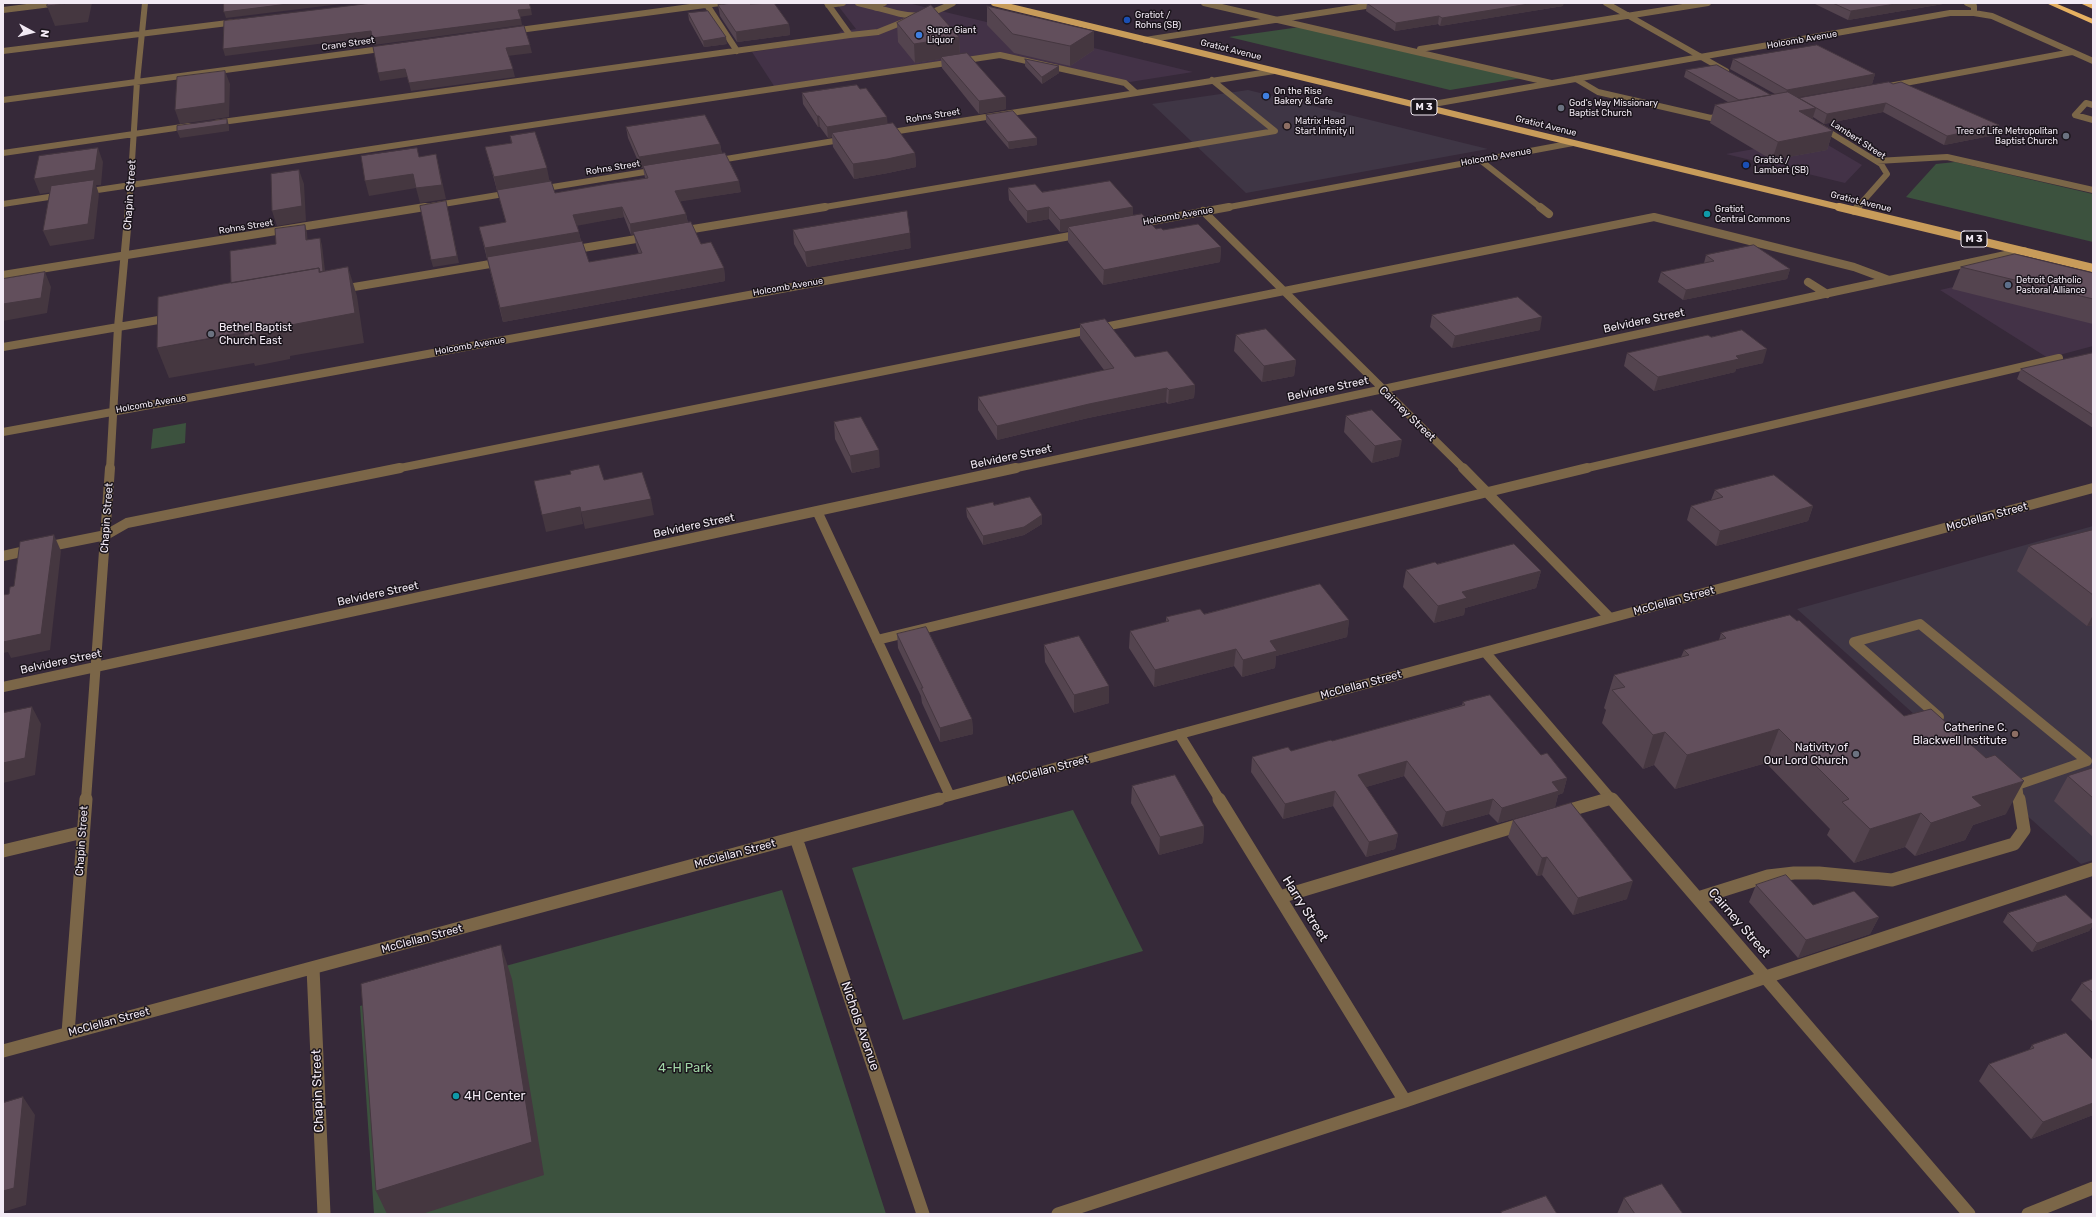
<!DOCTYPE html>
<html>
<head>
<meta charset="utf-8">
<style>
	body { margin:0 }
	#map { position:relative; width:2096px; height:1217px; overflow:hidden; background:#362939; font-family:Rubik,sans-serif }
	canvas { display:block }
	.frame { position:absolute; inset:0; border:4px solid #f2eaf4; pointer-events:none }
	.north { position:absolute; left:12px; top:12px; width:40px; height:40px; -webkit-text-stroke:3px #1a141b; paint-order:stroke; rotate:97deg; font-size:11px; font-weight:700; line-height:16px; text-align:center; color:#f2eaf4 }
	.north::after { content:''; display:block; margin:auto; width:14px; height:18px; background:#f2eaf4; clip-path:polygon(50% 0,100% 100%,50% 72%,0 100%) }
</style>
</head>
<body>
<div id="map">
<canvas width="2096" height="1217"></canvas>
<div class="frame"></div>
<div class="north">N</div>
</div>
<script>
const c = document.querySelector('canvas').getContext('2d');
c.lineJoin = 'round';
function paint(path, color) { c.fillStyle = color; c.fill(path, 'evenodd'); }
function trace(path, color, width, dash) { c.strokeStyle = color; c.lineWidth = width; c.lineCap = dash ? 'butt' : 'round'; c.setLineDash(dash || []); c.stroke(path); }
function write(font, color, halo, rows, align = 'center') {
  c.font = font + ' Rubik,sans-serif'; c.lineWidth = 3; c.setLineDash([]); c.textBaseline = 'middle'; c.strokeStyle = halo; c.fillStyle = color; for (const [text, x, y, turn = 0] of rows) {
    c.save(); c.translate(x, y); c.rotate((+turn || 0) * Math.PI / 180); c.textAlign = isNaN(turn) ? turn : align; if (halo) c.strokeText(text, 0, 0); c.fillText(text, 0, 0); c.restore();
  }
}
paint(new Path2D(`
	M836,3h72l285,69 -63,10 -128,-28 -226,35 -24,-37 93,-14 -6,-6 17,-3z
	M1816,138l46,27 -17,18 -119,-29z
	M2001,276l92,23v47l-45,12 -108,-68z`), '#433247');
paint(new Path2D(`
	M1248,90l240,59 -242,44 -94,-89z
	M2093,526v334l-12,4 -284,-255z`), '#3f3645');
paint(new Path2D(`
	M1300,27l222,51 -72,12 -221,-53z
	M1955,162l138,32v48l-187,-45 30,-33z
	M186,423l-1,20 -34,6 2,-20z
	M1073,810l70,141 -240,69 -51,-152z
	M782,890l104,324h-512l-14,-208z`), '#3c523e');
trace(new Path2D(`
	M858,3l16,4
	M884,3l-10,4c36,10 45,14 79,-4
	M1204,3l347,80
	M1606,3l120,68
	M1967,3l7,3v7
	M707,5l30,46
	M828,5l15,-2
	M3,10l56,-7
	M512,31l208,-28
	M850,35l28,-3 30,-12
	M1145,40l240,-37
	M1420,49l288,-46
	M3,51l233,-29
	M1576,79l22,13 113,26 13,-3
	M1889,86l183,-34
	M3,100l385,-52
	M2093,105l-7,-2 -11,12 18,5
	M1422,106l528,-93h24l18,3 101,45
	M215,123l635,-88 -23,-32
	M1821,127l60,37 6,10 -30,34
	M886,133l388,-62
	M3,153l186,-27
	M1480,160l61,48
	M714,161l132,-22
	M1877,161l70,-4 146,33
	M540,189l117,-19
	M84,192l916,-137 125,28 11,10
	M3,204l59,-9
	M129,208l8,-126 8,-79
	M419,208l91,-15
	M819,208l456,-77 -63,-51
	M1224,208l349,-65`), '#7b6648', 6);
trace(new Path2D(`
	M1540,207l9,7
	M1203,211l261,258
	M1854,211l4,-4
	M1136,224l93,-17
	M681,231l144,-24
	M571,250l77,-13
	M3,275l422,-68
	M1808,282l19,12
	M342,289l160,-27
	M3,347l167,-29
	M3,432l1078,-198
	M110,469l8,-142 11,-120
	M395,469l1259,-252 200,50 35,13
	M1012,469l1012,-218
	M1583,469l476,-111`), '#7b6648', 8);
trace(new Path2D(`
	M1463,468l147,150
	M817,511l133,285
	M46,547l60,-12 21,-12 273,-55
	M3,556l27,-6
	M877,640l710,-172
	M1485,652l127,148
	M3,687l1013,-219
	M1939,717l-85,-75 66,-18 167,137 -70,24
	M1179,734l41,66
	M2011,780l6,5 2,15
	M86,800l24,-332
	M935,800l1158,-312
	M1604,800l7,-2`), '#7b6648', 10);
trace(new Path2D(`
	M1219,799l186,302
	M1612,799l357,415
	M1563,812l45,-13
	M796,838l127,376
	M3,851l80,-19
	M1280,897l243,-73
	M1698,898l70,-22 26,-3h25l73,7 122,-36 10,-14 -5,-31
	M313,968l11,246
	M68,1033l18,-234
	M3,1051l936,-252
	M1058,1214l347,-113 361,-124 327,-108
	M2028,1214l65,-26`), '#7b6648', 13);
trace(new Path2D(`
	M994,3l849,205`), '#c89c5a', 6);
trace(new Path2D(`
	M1839,207l254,61`), '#c89c5a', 8);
paint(new Path2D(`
	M2046,3h9l38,16v5z
	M2081,3l12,1v5l-11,-5z`), '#e6b161');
paint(new Path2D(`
	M1367,3l196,3 -123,20 -2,-2 -43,7 -29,-20z
	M1813,3h130v1l-95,16z
	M718,5l71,19 1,11 -53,7 -17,-26z
	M987,6l107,44 -24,16 -56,-13 -27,-28z
	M688,13l39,31 -23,3 -15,-27z
	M897,23l62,14 1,17 46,43v12l-27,5 -37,-46 -1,-9 -26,4 -17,-21z
	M1025,59l34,7v7l-17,11 -17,-18z
	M1733,59l142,15 -3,10 -75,13 2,2 94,-15 106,41 -4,10 -51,10 -61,-33 -59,12 -11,-7 -1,2 21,12 -6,19 -55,10 -62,-37 5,-18 13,-3 -44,-25 2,-7 85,25 4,-1 -45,-25z
	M802,93l86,31 27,29 1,14 -28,6 -34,6 -21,-32 -1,-10 -4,1 -8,-11h-2l-15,-23z
	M986,115l51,23v7l-28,4 -23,-27z
	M626,127l94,17 2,10 19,38 -61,9 6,13 2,9 13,21 23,24 1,13 -222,41 -24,-95 27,-4 -17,-62 -4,-14 26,-4 -1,-7 40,45 5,12 90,-15 -2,-10h-2l-13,-30zM624,217l7,18 3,-1 2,11 3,9 -50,8 -8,-21 -4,-16z
	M1008,188l34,4 91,15v8l23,14 7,1 58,17 -1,15 -117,23 -35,-43v-11l-8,1 -11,-13 -22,4 -18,-23z
	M793,230l118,18 -104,19 -13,-23z
	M1706,255l84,14 -3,10 -104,21 -25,-18 3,-10 43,-9z
	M1961,267l132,6v51l-141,-35z
	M1432,315l108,15 -88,18 -22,-21z
	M1080,324l55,33 60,28 -1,13 -26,6 -2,-2 -78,16 -91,22 -19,-30v-13l126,-27 -24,-32z
	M1236,335l60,25 -2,16 -32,6 -28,-31z
	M1711,337l52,26 -27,6 -1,3 -81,19 -30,-25 3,-13z
	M2093,353v75l-76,-49 4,-10z
	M1346,416l53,40 -27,7 -28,-31z
	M834,422l46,45 -28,6 -17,-34z
	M1715,490l98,16 -5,15 -92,25 -29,-26 4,-14 20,-6z
	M994,505l48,10v9l-18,11 -41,10 -16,-28 -1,-9z
	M2093,530v95l-6,1 -70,-55 12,-25z
	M1437,564l104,7 -5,17 -71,20 -1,7 -30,8 -31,-36 3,-17z
	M1204,614l145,6 -2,17 -71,19 -1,12 -33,9 -8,-11 -80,21 -25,-39 1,-17 36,-9v-5z
	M1721,633l285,181 -33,11 -8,15 -50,16 -10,-9 -51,16 -27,-28 3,-6 -64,-66 -91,26 -21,-24 -11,4 -41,-46 4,-13 -2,-2 10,-33 67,-18 3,-7 35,-10z
	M897,634l75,85 1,15 -33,8 -18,-39 -1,-7 -23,-48z
	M1044,645l65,58 -35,10 -29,-51z
	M1463,702l78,53 26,23 -4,15 -5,2 -3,12 -57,16 -9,-9 -47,13 -38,-51 -38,11 32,47 -3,15 -29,8 -33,-51 -50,13 -32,-47 1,-15 39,-6 41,-10 130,-36z
	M2093,768v69l-39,-36 14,-25z
	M1132,786l72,40 -1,17 -44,12 -28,-52z
	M1513,820l114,79 -54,16 -31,-40 -5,1 -29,-39z
	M1756,885l57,20 66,12 -9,17 -72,24 -49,-56z
	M2008,913l85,7v5l-4,6 -57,21 -29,-30z
	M2093,979v43l-22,-22 11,-17z
	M2032,1045l61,15v55l-62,24 -52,-58 10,-17 40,-14z
	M1624,1198l59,16h-66z`), '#54444f');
paint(new Path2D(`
	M73,3h19l-4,19 -33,4 -8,-20z
	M296,3h53l-123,15 -2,-6z
	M1535,3h29l-1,3 -123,20 2,-8z
	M1902,3h41v1l-95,16 3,-9z
	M531,9l1,6 -13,2 -1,-7z
	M1439,16l-1,8 -43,7 1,-8z
	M521,19l1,6 -148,20 -2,-7z
	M789,24l1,11 -53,7 -1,-10z
	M371,31l1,6 -147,19 -2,-7z
	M1094,31v19l-24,16v-20z
	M726,37l1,7 -23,3 -1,-6z
	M959,37l1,19 -19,1v2l-26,4 -1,-19z
	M530,45l2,8 -25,3 -1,-8z
	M1059,66v7l-17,11v-7z
	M405,69l2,8 -27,4 -2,-8z
	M513,69l2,8 -104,14 -2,-8z
	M225,71l5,13 -1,33 -49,7 -5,-14z
	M1875,74l-3,10 -88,16 3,-10z
	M1006,97v12l-27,5v-13z
	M1886,103l-3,9 -59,12 3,-10z
	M1816,108l-6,18 -11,-15z
	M817,116h2l1,11h-2z
	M887,117l1,11 -56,5v4l-4,1 -1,-11z
	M227,119l2,7v5l-49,7 -3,-7z
	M1999,125l-4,10 -51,10 3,-9z
	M1833,131l-6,19 -55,10 6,-18z
	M1037,138v7l-28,4 -1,-7z
	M720,144l2,11 -81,13 -2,-11z
	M98,148l5,14 -2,23h-5l3,9 -5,45 -44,7 -7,-15 50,-45 -53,8 -6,-15z
	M915,153l1,14 -28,6 -34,6 -1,-15z
	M436,154l10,45 -26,4 -4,-15 -47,8 -4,-15z
	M547,168l3,15 -53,8 -3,-14z
	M299,170l5,14 2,37 -29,5 -5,-15z
	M739,181l2,11 -64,10 -2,-11z
	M446,201l13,62 -26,4 -2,-7z
	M622,207l2,10 -48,9 -3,-11z
	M1049,207v12l-22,4v-12z
	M1133,207v12l-65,8v4l-8,1v-12z
	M686,214l2,11 -55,7 1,2 -3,1 -1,-11z
	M305,225l2,7 1,15 -2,-7z
	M579,232l2,11 -94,16 -2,-11z
	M910,233l1,15 -104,19 -2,-15z
	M320,238l2,7 5,42 -8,-15z
	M1221,247l-1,15 -117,23 1,-15z
	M348,267l9,29 7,47 -74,13v3l-35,7 -1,-3 -85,15 -12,-30 123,-21z
	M724,268l1,13 -222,41 -3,-14z
	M1790,269l-3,10 -104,21 3,-10z
	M45,272l6,15 -4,26 -44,8v-17z
	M1542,317l-2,13 -88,18 3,-12z
	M1767,349l-4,14 -27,6 -1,3 -81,19 4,-14 78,-21z
	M1296,360l-2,16 -32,6 2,-16z
	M1195,385l-1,13 -26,6 1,-14z
	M1167,388l-1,14 -78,16 -91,22v-14l92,-22z
	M1402,440l-3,16 -27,7 3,-17z
	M879,450l1,17 -28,6 -2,-17z
	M651,499l3,16 -69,14 -4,-17z
	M1813,506l-5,15 -92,25 4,-15z
	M580,507l3,17 -37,8 -4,-17z
	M1042,515v9l-18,11 -41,10v-9z
	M54,535l7,16 -11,99 -39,8 -3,-6 -5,1v-18z
	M1541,571l-5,17 -71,20 -1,7 -30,8 4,-17 24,-14z
	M2093,615v10l-6,1z
	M1349,620l-2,17 -71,19 -1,12 -33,9 1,-17 27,-19z
	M1236,649l-2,17 -80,21 1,-17z
	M1109,686v17l-35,10v-18z
	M32,707l9,17 -6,51 -32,8v-20z
	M972,719l1,15 -33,8v-14z
	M1779,729l-13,34 -91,26 12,-34z
	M1665,732l-11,33 -11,4 10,-34z
	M1407,761l-3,15 -48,14 2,-15z
	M1567,778l-4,15 -5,2 -3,12 -57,16 4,-15 50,-26z
	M2024,781l-18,33 -33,11 -8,15 -50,16 16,-33 41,-26z
	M1335,791l-2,15 -50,13 2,-15z
	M1493,799l-4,15 -47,13 4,-15z
	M1921,813l-16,34 -51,16 16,-34z
	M1204,826l-1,17 -44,12 1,-18z
	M1398,834l-3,15 -29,8 3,-15z
	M1547,857l-5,18 -5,1 5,-18z
	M1633,881l-6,18 -54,16 5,-17z
	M1879,917l-9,17 -72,24 8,-18z
	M2093,923v2l-4,6 -57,21 5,-9z
	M501,945l11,34 32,196 -122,39h-35l-11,-23z
	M23,1097l12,18 -9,90 -23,7v-21z
	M2093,1103v12l-62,24 12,-17z`), '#453740');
const building = new Path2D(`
	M48,3h25l-26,3z
	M224,3h72l-72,9z
	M373,3h156l2,6 -13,1 3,9 -149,19 -1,-7 -148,18 1,-28z
	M734,3h16v1l24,-1 15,21 -53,8 -18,-27z
	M1367,3h168l-93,15 -3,-2 -43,7z
	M1833,3h69l-51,8z
	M931,5l28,32 -45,7 -17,-21z
	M987,6l107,25 -24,15 -57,-12z
	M708,11l18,26 -23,4 -15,-28z
	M524,26l6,19 -24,3 7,21 -104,14 -4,-14 -27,4 -5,-26z
	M1817,45l58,29 -88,16 -54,-31z
	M967,53l39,44 -27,4 -38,-44z
	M1025,59l34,7 -17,11z
	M1717,65l54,30 -32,5 -53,-30z
	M225,71v32l-50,7 2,-33z
	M1889,82l4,2 8,-2 98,43 -52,11 -61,-33 -59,11 -28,-16z
	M857,85l3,4 6,-1 21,29 -60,10 -8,-11h-2l-15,-23z
	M1788,92l28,16 -17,3 34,20 -55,11 -63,-37z
	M1013,111l24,27 -29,4 -22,-27z
	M705,115l15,29 -81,13 -13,-30z
	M227,119v5l-50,7v-5z
	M893,123l22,30 -28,6 -34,5 -21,-31z
	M535,132l12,36 -53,9 -9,-30 27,-4 -2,-7z
	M98,148l-3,22 -61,9 5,-23z
	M417,148l2,9 17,-3 6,31 -26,3 -3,-14 -48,7 -4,-25z
	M725,153l14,28 -64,10 11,23 -56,10 -8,-17 -49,8 6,17 -94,16 -6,-21 27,-5 -9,-32 54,-9 4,12 52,-9 41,-6 -5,-12z
	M299,170l3,36 -30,5 -1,-37z
	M94,180l-6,44 -45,7 8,-45z
	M1110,181l23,26 -73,13 -11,-13 -22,4 -19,-23 27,-4 7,8z
	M446,201l11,55 -26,4 -11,-54z
	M907,211l3,22 -105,19 -12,-22z
	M1142,214l14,15 5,-1 2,2 35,-6 23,23 -117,23 -36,-43z
	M691,222l10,22 10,-2 13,26 -224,40 -13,-51 95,-16 7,21 53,-9 -9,-21z
	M305,225l1,15 14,-2 3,33 -3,1 -1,-4 -88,15 -1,-32 46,-7 -1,-15z
	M1754,245l36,24 -104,21 -25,-18 53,-11 -8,-6z
	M2015,254l78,19v26l-132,-32z
	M348,267l7,46 -75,14v2l-36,7v-4l-87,16 1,-51 65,-13 96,-16v4z
	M45,272l-4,26 -38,6v-25z
	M1518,297l24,20 -87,19 -23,-21z
	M1105,319l30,38 32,-6 28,34 -26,5 -2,-2 -78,16 -92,22 -19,-29 136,-29 -34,-44z
	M1266,329l30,31 -32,6 -28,-31z
	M1742,330l25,19 -31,7 3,3 -81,18 -31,-24 81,-18 3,2z
	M2093,353v62l-72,-46z
	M1372,410l30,30 -27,6 -29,-30z
	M861,417l18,33 -29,6 -16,-34z
	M599,465l5,15 38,-8 9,27 -70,13 -1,-5 -38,8 -8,-34 37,-7 -1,-3z
	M1774,475l39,31 -93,25 -29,-25 32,-9 -8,-7z
	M1030,497l12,18 -18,12 -41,9 -17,-28 27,-6 1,3z
	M2093,530v65l-64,-49z
	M54,535l-13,99 -38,8v-47l6,-1 1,-7 4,-1 6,-44z
	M1514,544l27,27 -79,21 5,6 -29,8 -32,-36 29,-8 2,2z
	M1320,584l29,36 -79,21 7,10 -34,9 -7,-11 -81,21 -25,-39 39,-10 -3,-4 34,-8 4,5z
	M1790,615l7,6 2,-1 105,96 27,-7 55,49 9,-3 29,26 -52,16 10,9 -51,17 -10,-10 -51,16 -28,-27 7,-3 -70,-70 -92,26 -22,-23 -12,3 -41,-45 13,-3 -11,-12 75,-20 -5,-5 42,-12 -5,-5z
	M926,627l46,92 -32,9 -19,-40h2l-26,-54z
	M1079,636l30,50 -35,9 -30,-50z
	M1490,695l51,60 6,-2 20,25 -15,4 7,9 -57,17 -9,-9 -47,13 -39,-51 -49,14 40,59 -29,8 -34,-51 -50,13 -33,-47 36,-10 3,4 40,-11 1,1 133,-36 -2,-3z
	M32,707l-7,51 -22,5v-50z
	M2093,768v30l-25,-22z
	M1175,775l29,51 -44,11 -28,-51z
	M1571,803l62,78 -55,17 -31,-41 -5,1 -29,-38z
	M1786,875l27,30 41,-14 25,26 -73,23 -50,-55z
	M2066,895l27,25v3l-56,20 -29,-30z
	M501,945l31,197 -156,49 -15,-207z
	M2093,979v14l-11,-10z
	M2066,1033l27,27v43l-50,19 -54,-58 45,-16 -2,-3z
	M23,1097l-9,91 -11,3v-88z
	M1662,1184l21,30h-48l-11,-16z
	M1546,1196l11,18h-55l-1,-2z`);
paint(building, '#624f5c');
trace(building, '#453740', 1);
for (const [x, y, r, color] of [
	[1127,20,4,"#1a4fb4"],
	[919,35,4,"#3f7fe0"],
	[1266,96,4,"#3f7fe0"],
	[1561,108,4,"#6b7280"],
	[1287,126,4,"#8d6e63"],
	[2066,136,4,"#6b7280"],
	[1746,165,4,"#1a4fb4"],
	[1707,214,4,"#0f9aa8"],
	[2008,285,4,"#5c6f8a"],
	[211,334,4,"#6b7280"],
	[2015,734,4,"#8d6e63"],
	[1856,754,4,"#6b7280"],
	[456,1096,4,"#0f9aa8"]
]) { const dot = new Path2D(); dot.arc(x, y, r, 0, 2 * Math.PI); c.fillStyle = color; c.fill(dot); trace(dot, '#1a141b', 1.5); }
write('9px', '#f2eaf4', '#1a141b', [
	["Gratiot /",1135,15],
	["Rohns (SB)",1135,25],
	["Super Giant",927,30],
	["Liquor",927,40],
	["On the Rise",1274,91],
	["Bakery & Cafe",1274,101],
	["God's Way Missionary",1569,103],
	["Baptist Church",1569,113],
	["Matrix Head",1295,121],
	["Start Infinity II",1295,131],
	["Tree of Life Metropolitan",2058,131,"right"],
	["Baptist Church",2058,141,"right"],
	["Gratiot /",1754,160],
	["Lambert (SB)",1754,170],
	["Gratiot",1715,209],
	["Central Commons",1715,219],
	["Detroit Catholic",2016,280],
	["Pastoral Alliance",2016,290]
], 'left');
write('9px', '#f2eaf4', '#1a141b', [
	["Holcomb Avenue",1802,40,-10],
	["Crane Street",348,44,-8],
	["Gratiot Avenue",1231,50,14],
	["Rohns Street",933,116,-9],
	["Gratiot Avenue",1546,126,14],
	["Lambert Street",1858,140,33],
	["Holcomb Avenue",1496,157,-10],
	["Rohns Street",613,168,-9],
	["Gratiot Avenue",1861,202,14],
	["Holcomb Avenue",1178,216,-10],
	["Rohns Street",246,227,-9],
	["Holcomb Avenue",788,287,-10],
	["Holcomb Avenue",470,346,-10],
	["Holcomb Avenue",151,404,-10]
]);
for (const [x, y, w] of [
	[1424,107,26],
	[1974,239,26]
]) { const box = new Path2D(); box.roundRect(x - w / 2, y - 8, w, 16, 3); c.fillStyle = '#1a141b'; c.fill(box); trace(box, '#f2eaf4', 1); }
write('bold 10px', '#f2eaf4', null, [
	["M 3",1424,107],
	["M 3",1974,239]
]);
write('11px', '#f2eaf4', '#1a141b', [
	["Chapin Street",130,195,-86],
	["Belvidere Street",1644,321,-12],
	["Belvidere Street",1328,389,-12],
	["Cairney Street",1407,414,44],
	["Belvidere Street",1011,457,-12],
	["McClellan Street",1987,517,-15],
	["Chapin Street",107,518,-86],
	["Belvidere Street",694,526,-12],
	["Belvidere Street",378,594,-12],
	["McClellan Street",1674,601,-15],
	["Belvidere Street",61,662,-12],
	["McClellan Street",1361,685,-15],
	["McClellan Street",1048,770,-15],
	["Chapin Street",82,841,-86],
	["McClellan Street",735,854,-15],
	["McClellan Street",422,939,-15],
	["McClellan Street",109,1022,-15]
]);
write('11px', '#f2eaf4', '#1a141b', [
	["Bethel Baptist",219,328,"left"],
	["Church East",219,341,"left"],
	["Catherine C.",2007,728],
	["Blackwell Institute",2007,741],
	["Nativity of",1848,748],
	["Our Lord Church",1848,761]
], 'right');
write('13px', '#f2eaf4', '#1a141b', [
	["Harry Street",1305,909,58],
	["Cairney Street",1739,923,49],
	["Nichols Avenue",860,1026,71],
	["Chapin Street",318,1091,-92]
]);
write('13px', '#a0d5a6', '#1a141b', [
	["4-H Park",685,1068]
]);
write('13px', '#f2eaf4', '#1a141b', [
	["4H Center",464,1096]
], 'left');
</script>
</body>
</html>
